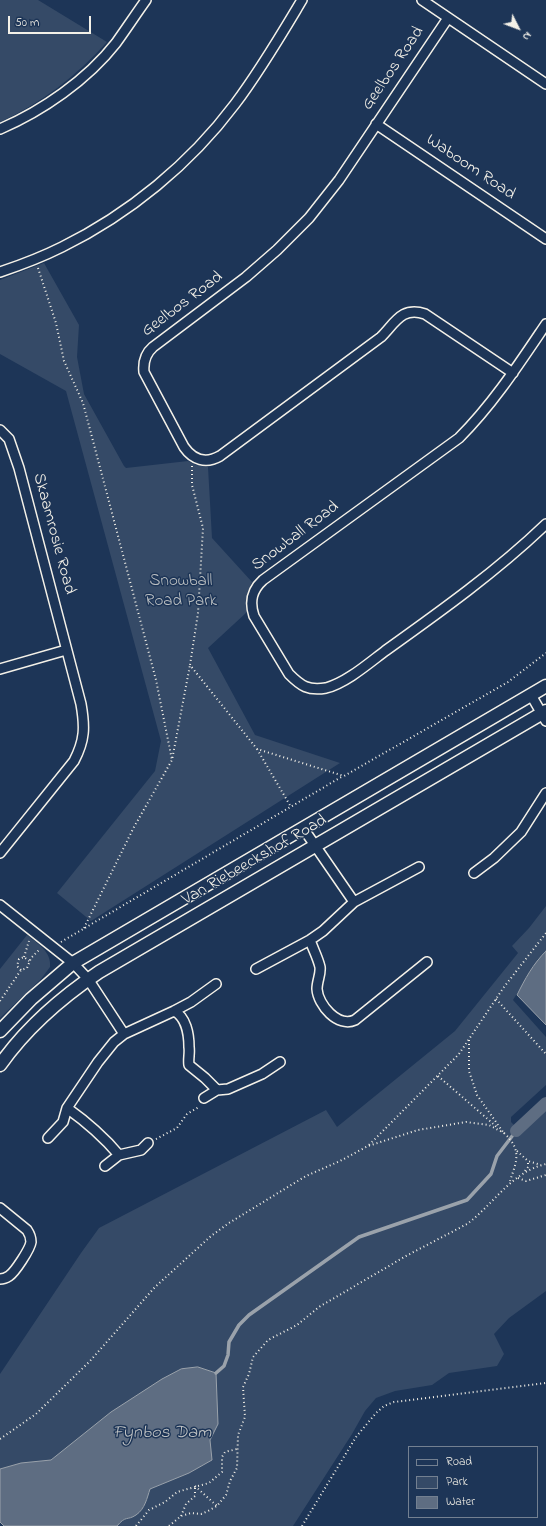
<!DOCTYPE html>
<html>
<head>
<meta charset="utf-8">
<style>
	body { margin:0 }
	#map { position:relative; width:546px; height:1526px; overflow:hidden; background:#1d3557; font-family:"Indie Flower",sans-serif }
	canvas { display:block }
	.legend { position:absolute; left:408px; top:1446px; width:130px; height:72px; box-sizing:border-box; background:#1d3557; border:1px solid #738091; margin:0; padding:5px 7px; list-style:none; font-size:12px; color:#f4f1e8 }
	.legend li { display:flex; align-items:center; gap:8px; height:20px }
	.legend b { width:20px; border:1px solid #738091 }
	.north { position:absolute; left:498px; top:8px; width:40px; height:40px; -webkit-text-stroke:3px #1d3557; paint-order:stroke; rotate:132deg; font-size:11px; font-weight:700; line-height:16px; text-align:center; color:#f4f1e8 }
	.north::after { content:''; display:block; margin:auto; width:14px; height:18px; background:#f4f1e8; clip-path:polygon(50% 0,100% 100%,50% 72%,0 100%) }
	.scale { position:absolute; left:8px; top:16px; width:83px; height:18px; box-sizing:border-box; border:2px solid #f4f1e8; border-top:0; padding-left:5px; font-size:12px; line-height:14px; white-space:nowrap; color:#f4f1e8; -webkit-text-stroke:3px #1d3557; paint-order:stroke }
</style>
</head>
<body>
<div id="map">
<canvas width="546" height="1526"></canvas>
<ul class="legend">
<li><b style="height:5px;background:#1d3557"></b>Road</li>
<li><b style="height:11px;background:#354a67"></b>Park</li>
<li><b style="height:11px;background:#5e6d82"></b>Water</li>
</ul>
<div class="north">N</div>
<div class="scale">50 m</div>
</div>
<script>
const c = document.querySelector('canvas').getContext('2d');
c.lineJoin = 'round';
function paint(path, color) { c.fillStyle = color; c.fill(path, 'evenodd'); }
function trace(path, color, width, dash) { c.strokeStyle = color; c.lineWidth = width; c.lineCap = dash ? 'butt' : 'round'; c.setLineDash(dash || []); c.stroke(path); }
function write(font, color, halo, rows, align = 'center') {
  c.font = font + ' "Indie Flower",sans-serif'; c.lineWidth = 3; c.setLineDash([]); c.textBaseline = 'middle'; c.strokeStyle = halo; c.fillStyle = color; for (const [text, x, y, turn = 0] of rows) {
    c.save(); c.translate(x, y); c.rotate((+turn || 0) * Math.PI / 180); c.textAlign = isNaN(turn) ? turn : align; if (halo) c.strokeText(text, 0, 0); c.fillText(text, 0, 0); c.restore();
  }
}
paint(new Path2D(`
	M0,0h38l69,42c-31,34 -65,61 -107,80z
	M44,263l35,62 -2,32 7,37 40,72 2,2 62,-7 8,4 12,2 4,71 40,44 -6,15 1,15 -39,36 47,87 85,28 -249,158 -34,-28 98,-122 6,-30 -95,-350 -66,-37v-74z
	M546,906v45l-8,8 -25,41 33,37v48l-35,32v5l6,6 3,-3c9,2 19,-12 26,-17v183l-37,27 -15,16 10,20 -7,12 -48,7 -17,12 -37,6 -19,7 -11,13 -13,23 -59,92h-176c9,-11 10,-5 19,-11 9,-6 11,-17 14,-26l39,-16 23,-13 -2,-20 8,-16 -37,-55 -70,43 -60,48 -30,3 -21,6v-95l81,-121 18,-25 227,-118 11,17 118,-96 63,-78 -6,-7 17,-18z
	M27,935c10,8 25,17 23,32l-9,12 -41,39v-49z`), '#354a67');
const water = new Path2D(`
	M546,951v74l-29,-30c8,-16 16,-31 29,-44z
	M198,1367l18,6 2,51 -8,16 2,20 -23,13 -39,16c-3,9 -5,20 -14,26 -9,6 -10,0 -19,11h-113l-4,-4v-53l21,-6 30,-3 60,-48 51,-33 19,-10z`);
paint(water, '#5e6d82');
trace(water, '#9aa2ab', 1);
trace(new Path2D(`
	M216,1373l8,-7 4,-11 1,-13 10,-17 10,-10 110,-78 108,-37 24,-26 6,-18 19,-25`), '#9aa2ab', 3.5);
trace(new Path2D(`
	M516,1131l30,-28`), '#5e6d82', 12);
const minor = new Path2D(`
	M422,0l124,84
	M448,18l-109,162 -30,38 -32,32 -31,27 -93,70c-8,7 -10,15 -9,25l40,75c9,13 22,17 36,9l161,-119c14,-14 21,-31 44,-23l88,59
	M376,124l170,115
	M0,129c42,-18 87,-49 116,-86 10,-14 20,-29 30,-43
	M0,272c21,-7 42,-15 62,-25 67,-33 128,-83 173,-143 25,-33 46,-69 67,-104
	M546,324c-27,40 -53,80 -87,114l-196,142c-11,10 -14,21 -9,36l35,58c12,12 19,17 37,14 20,-5 43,-25 59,-37 56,-40 112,-80 161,-127
	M0,430l9,9 10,29 62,236c4,23 4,36 -7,57l-74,92
	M0,669l66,-19
	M531,695l15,26
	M303,828l51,74
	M474,873l20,-15 27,-26 25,-39
	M0,905l73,58 15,16 36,55 -10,8 -16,20 -31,46 -4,14 -15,16
	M310,940c3,9 8,18 10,27 1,7 -3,14 -3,22 1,16 21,39 38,31l72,-58
	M256,969l54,-29 13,-9 31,-29 65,-35
	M174,1011c12,6 15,23 15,36 1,6 -1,12 0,18l16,13 12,12
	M124,1034l50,-23 17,-9 25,-18
	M204,1098l13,-8 11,-1 34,-15 18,-12
	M67,1108c21,15 36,28 52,47
	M105,1166l14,-11 22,-5 7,-7
	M0,1208l27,22c2,3 4,7 4,12 -1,7 -16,30 -22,34 -3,2 -6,3 -9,3`);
const tertiary = new Path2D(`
	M0,1031l31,-32 42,-36 473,-277
	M0,1065c26,-37 62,-68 99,-93l447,-261`);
trace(minor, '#f4f1e8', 12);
trace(tertiary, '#f4f1e8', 15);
trace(new Path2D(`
	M38,268l18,55 8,38 19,42 73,277 16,80
	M192,466v19l11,43 -5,85 -8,52 67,84 87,27 164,-94 38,-29
	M257,749l34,58
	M84,928l50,-101 38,-67 18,-95
	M61,942l282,-166
	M24,957l5,-16
	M21,970l-4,-4 2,-7 5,-2 5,4
	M496,999l50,55
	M0,1001l21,-31 6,-2 4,-10 9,-9
	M469,1040v31l8,24 26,37
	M438,1076l60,52
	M504,1133c18,17 13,27 6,48
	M156,1139l21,-11 10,-14 12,-7
	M369,1145l90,-91 45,-67 42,-54
	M517,1151l11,10 13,4
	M525,1171l3,-4v-6
	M518,1178l8,3 20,-6
	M0,1439l36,-25 54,-53 65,-74 56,-51 18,-13 49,-30 28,-17 34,-15 28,-15 50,-16 48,-8 23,3 15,8
	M195,1486l22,20
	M181,1516l5,-12 9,-8v-10
	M136,1526l13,-16 16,-8 12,-10 32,-9 13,-11v-15l3,-5 12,-3
	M169,1526l12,-10 10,-3 10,1 7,-3 9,-5 9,-11 4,-14 7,-13 1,-33 7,-18 -2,-30 6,-13 4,-17 15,-17 29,-15 22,-18 87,-51 61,-32c27,-20 44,-52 79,-60
	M302,1526l54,-89 20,-24 8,-7 10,-4 17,-2 135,-17`), '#f4f1e8', 2, [1, 3]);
trace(minor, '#1d3557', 9);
trace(tertiary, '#1d3557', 12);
write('17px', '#f4f1e8', '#1d3557', [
	["Geelbos Road",394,69,-56],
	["Waboom Road",470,168,34],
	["Geelbos Road",183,305,-37],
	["Skaamrosie Road",53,534,75],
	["Snowball Road",296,537,-37],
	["Van Riebeeckshof Road",255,861,-30]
]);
write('17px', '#bbbfc1', '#1d3557', [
	["Snowball",181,582],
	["Road Park",181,602]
]);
write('italic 18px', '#c0c3c4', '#1d3557', [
	["Fynbos Dam",162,1434]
]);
</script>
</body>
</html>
